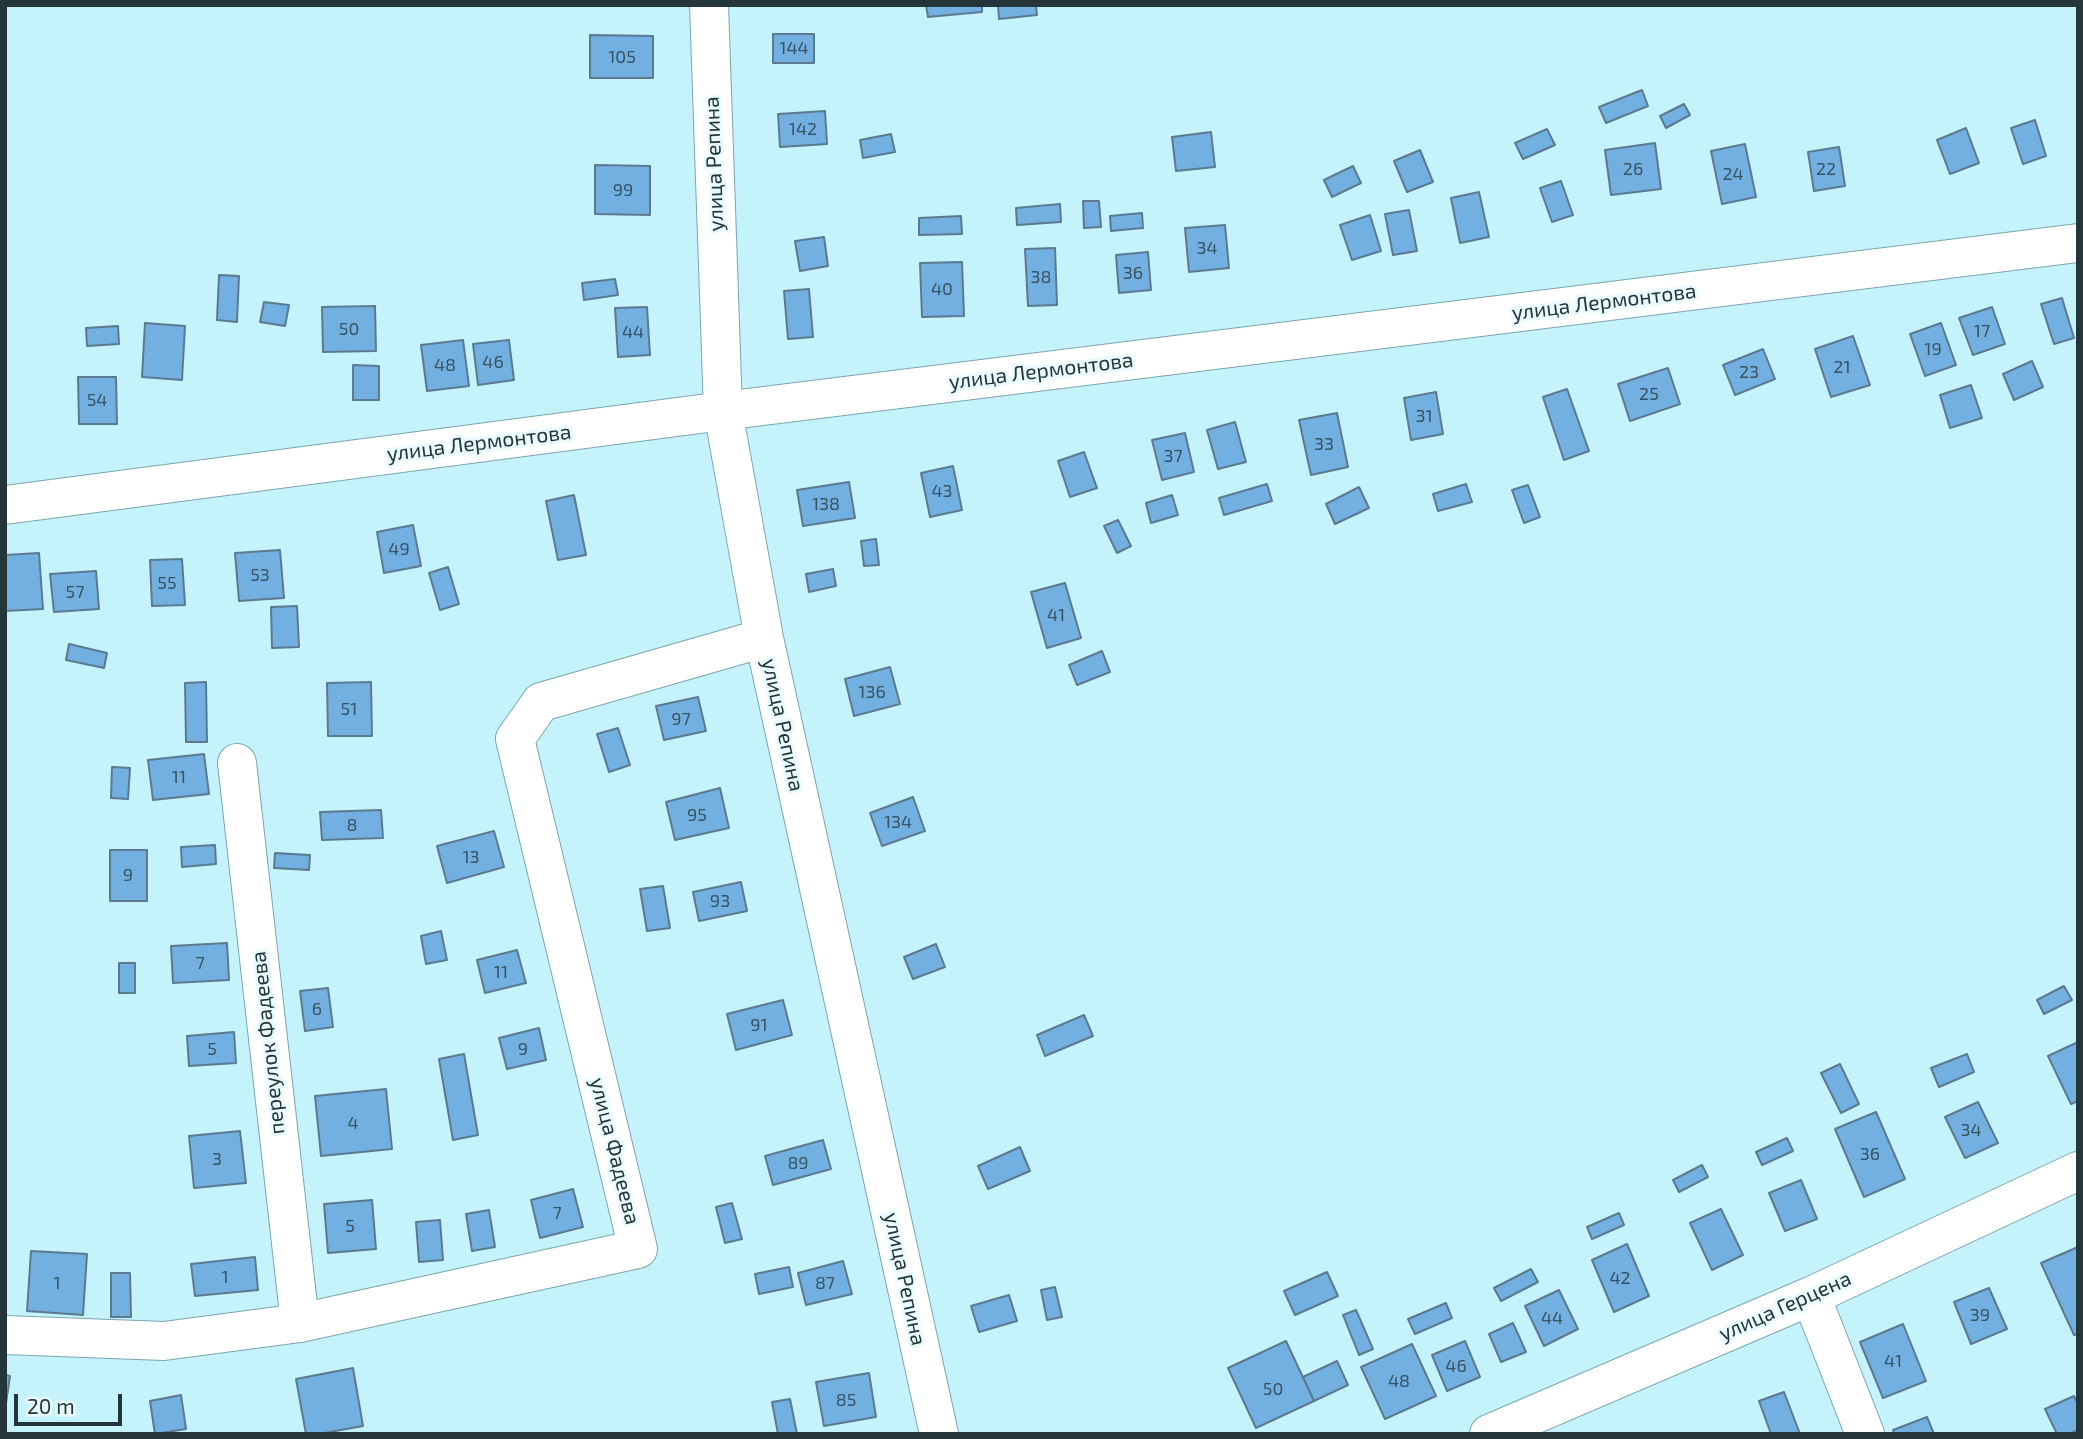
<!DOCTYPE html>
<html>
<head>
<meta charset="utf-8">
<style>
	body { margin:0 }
	#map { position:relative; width:2083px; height:1439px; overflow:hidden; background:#c5f3fb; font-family:"Exo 2",sans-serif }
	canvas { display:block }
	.frame { position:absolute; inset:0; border:7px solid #243639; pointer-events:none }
	.scale { position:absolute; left:14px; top:1394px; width:108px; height:32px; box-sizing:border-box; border:4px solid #243639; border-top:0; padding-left:9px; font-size:21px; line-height:24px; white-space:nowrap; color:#243639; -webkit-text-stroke:5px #e9fbfe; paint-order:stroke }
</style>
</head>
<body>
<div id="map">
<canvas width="2083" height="1439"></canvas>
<div class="frame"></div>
<div class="scale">20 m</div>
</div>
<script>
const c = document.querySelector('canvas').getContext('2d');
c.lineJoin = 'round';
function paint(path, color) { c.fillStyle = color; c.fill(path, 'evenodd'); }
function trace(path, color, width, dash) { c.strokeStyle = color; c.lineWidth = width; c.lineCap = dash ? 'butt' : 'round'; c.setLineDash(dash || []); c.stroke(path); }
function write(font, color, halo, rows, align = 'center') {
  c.font = font + ' "Exo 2",sans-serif'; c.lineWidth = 6; c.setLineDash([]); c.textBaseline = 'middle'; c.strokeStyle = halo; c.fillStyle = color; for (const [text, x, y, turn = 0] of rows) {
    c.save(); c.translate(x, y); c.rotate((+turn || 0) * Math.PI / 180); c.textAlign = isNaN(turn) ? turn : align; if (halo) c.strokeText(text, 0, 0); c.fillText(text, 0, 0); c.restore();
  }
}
const building = new Path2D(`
	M926,5h56v7l-54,5z
	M998,5h38l1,10 -38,4z
	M773,34h41v29h-41z
	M590,35l63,1v42h-63z
	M1642,90l6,16 -42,17 -7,-16z
	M1684,104l6,11 -24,13 -6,-12z
	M825,111l2,33 -47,3 -2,-33z
	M2035,120l11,36 -23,8 -12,-36z
	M1966,128l13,35 -29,11 -13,-34z
	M1547,129l8,16 -32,14 -8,-16z
	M1211,132l4,35 -39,4 -4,-34z
	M891,134l4,18 -32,6 -3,-18z
	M1655,143l6,46 -50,6 -6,-45z
	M1745,144l11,53 -34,7 -11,-53z
	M1839,147l6,39 -31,5 -6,-39z
	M1420,150l13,32 -26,10 -13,-31z
	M595,165l55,1v49l-55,-1z
	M1353,166l8,17 -29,14 -8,-17z
	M1561,181l12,34 -21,7 -12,-34z
	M1479,192l10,45 -29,6 -9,-45z
	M1083,201h16l2,26 -17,1z
	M1060,204l1,18 -44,3 -1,-17z
	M1409,210l8,41 -24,4 -8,-41z
	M1142,213l1,15 -32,3 -1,-15z
	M1370,215l11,36 -29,9 -12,-35z
	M961,216l1,18 -43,1v-17z
	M1225,225l4,43 -40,4 -4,-44z
	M824,237l4,29 -28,5 -5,-30z
	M1055,248l2,57 -29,1 -3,-57z
	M1148,252l3,38 -32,3 -3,-38z
	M962,262l2,54 -42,1 -2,-54z
	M219,275l20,1 -2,46 -20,-2z
	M615,279l3,16 -34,5 -2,-17z
	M809,289l4,48 -25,2 -4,-48z
	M2062,298l12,40 -20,6 -13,-40z
	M264,302l25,3 -4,21 -25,-4z
	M375,306l1,45 -53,1 -1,-45z
	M647,307l3,48 -32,2 -3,-49z
	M1992,307l13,37 -32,11 -14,-37z
	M145,323l40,3 -3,54 -40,-3z
	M1941,323l15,42 -31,11 -15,-42z
	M118,326l1,18 -32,2 -1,-18z
	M1853,336l17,49 -39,12 -16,-48z
	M463,340l6,46 -42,5 -6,-46z
	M509,340l5,40 -36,5 -5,-41z
	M1763,349l12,30 -40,16 -12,-30z
	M2032,361l11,26 -29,13 -11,-26z
	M353,365l26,1v34h-26z
	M1668,368l12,36 -50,17 -12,-37z
	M78,377h38l1,47h-38z
	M1971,385l11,33 -32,10 -10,-33z
	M1567,389l22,62 -25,9 -21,-63z
	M1436,392l7,42 -32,6 -7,-42z
	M1337,413l11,54 -37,8 -12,-55z
	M1235,422l11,40 -28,7 -11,-39z
	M1185,433l9,39 -32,8 -10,-40z
	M1084,452l13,36 -27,9 -12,-36z
	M953,466l9,44 -32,7 -9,-44z
	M849,482l6,36 -52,8 -6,-36z
	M1267,484l5,17 -48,14 -5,-17z
	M1466,484l6,18 -34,9 -5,-17z
	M1528,485l12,32 -16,6 -12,-33z
	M1359,487l10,21 -34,16 -9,-20z
	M574,495l12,60 -28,5 -12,-59z
	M1172,495l6,20 -27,8 -5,-20z
	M1118,520l13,26 -14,7 -13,-27z
	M413,525l8,41 -37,7 -7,-41z
	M876,539l3,26 -15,1 -3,-25z
	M280,550l4,48 -45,3 -4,-48z
	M39,553l4,56 -38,2v-56z
	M182,559l3,46 -33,1 -2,-46z
	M448,567l11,37 -19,6 -11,-37z
	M833,569l3,17 -27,6 -3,-18z
	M96,571l3,38 -45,3 -4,-38z
	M1065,583l16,55 -34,10 -16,-56z
	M297,606l2,41 -27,1 -1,-41z
	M69,644l38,9 -3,15 -38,-8z
	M1102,651l8,21 -33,13 -8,-20z
	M890,667l10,37 -46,12 -9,-37z
	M206,682l1,60h-21l-1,-59z
	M371,682l1,54h-44l-1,-53z
	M698,697l8,34 -42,9 -8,-34z
	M618,728l12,37 -21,7 -12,-38z
	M204,754l5,40 -56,6 -5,-40z
	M112,767l18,1 -2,31 -17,-1z
	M720,788l9,40 -54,12 -9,-38z
	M913,797l12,34 -43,15 -12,-33z
	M381,810l2,28 -61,2 -2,-28z
	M494,831l10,36 -57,16 -10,-37z
	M215,845l1,19 -34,3 -1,-20z
	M110,850h37v51h-37z
	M275,853l35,2 -1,15 -35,-2z
	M741,882l6,29 -48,10 -6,-29z
	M663,886l7,42 -23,3 -7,-42z
	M441,931l6,29 -21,4 -5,-28z
	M227,943l2,37 -56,3 -2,-37z
	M936,944l9,23 -32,12 -9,-22z
	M517,950l9,33 -41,10 -8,-33z
	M119,963h16v30h-16z
	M2064,986l8,14 -28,14 -7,-14z
	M328,988l5,39 -28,4 -5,-40z
	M783,1000l9,35 -56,15 -9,-36z
	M1084,1015l9,21 -48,20 -8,-21z
	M539,1028l7,32 -39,9 -8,-31z
	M234,1032l2,31 -47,3 -2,-30z
	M2078,1042v59l-7,3 -23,-48z
	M464,1054l14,81 -25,5 -14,-81z
	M1967,1054l7,18 -35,15 -8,-19z
	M1840,1064l19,40 -18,9 -20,-40z
	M386,1089l6,60 -71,7 -6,-60z
	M1978,1102l20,41 -33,15 -20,-41z
	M1876,1112l29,67 -41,18 -29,-68z
	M240,1131l6,52 -52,5 -5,-52z
	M1787,1138l6,13 -31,14 -6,-13z
	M823,1140l8,29 -58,16 -8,-29z
	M1020,1147l10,24 -42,18 -10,-23z
	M1702,1165l6,12 -29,15 -6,-12z
	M1801,1180l16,39 -32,12 -16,-38z
	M573,1189l10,38 -43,11 -9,-38z
	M372,1200l4,49 -48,4 -4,-49z
	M732,1203l10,36 -17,4 -9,-36z
	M1721,1209l22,46 -31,15 -22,-47z
	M489,1210l6,37 -23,4 -6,-37z
	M1619,1213l5,12 -32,14 -5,-12z
	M440,1220l3,40 -24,2 -3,-40z
	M1627,1244l22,52 -35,16 -22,-52z
	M2078,1247v87l-4,1 -33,-72z
	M31,1251l56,3 -4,61 -56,-4z
	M255,1257l3,33 -63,6 -4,-32z
	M843,1261l9,33 -46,11 -8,-32z
	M789,1267l4,20 -34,7 -4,-20z
	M1531,1269l7,13 -37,19 -7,-13z
	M1327,1272l11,24 -43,19 -11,-24z
	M111,1273h19l1,44h-20z
	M1055,1287l7,30 -15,3 -6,-30z
	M1989,1288l18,41 -36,15 -17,-42z
	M1559,1290l19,39 -34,17 -19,-40z
	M1009,1295l8,26 -38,11 -8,-26z
	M1446,1303l6,15 -37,16 -7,-15z
	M1356,1310l17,39 -14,6 -16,-40z
	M1513,1323l13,29 -25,10 -12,-28z
	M1903,1324l23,57 -43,17 -23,-56z
	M1286,1341l28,60 -58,27 -28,-60z
	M1465,1341l15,36 -33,14 -15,-36z
	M1412,1344l24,52 -51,23 -24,-52z
	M1337,1361l11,24 -34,16 -11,-24z
	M353,1368l10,58 -44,8h-13l-10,-55z
	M869,1373l7,44 -52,9 -8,-44z
	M5,1375l5,1 -5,34z
	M1784,1392l16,42h-29l-12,-33z
	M181,1395l5,34 -31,5 -5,-33z
	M2074,1396l4,9v25l-8,4h-13l-12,-25z
	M790,1399l7,35h-19l-6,-32z
	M1927,1417l7,17h-40l-1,-4z`);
paint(building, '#72b0e1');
trace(building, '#5d7990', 2);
const minor = new Path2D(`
	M709,5l14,406 41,227 175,796
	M5,505l718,-94 1355,-168
	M237,763l63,560
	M1811,1296l54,138
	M5,1335l159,6 136,-18 338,-74 -123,-510 26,-37 223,-64
	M1489,1434l322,-138 267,-125`);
trace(minor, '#7ba6ae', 40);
trace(minor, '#fff', 38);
write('18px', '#385463', null, [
	["144",794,48],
	["105",622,57],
	["142",803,129],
	["26",1633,169],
	["22",1826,169],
	["24",1733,174],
	["99",623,190],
	["34",1207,248],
	["36",1133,273],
	["38",1041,277],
	["40",942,289],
	["50",349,329],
	["17",1982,331],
	["44",633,332],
	["19",1933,349],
	["46",493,362],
	["48",445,365],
	["21",1842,367],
	["23",1749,372],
	["25",1649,394],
	["54",97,400],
	["31",1424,416],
	["33",1324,444],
	["37",1173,456],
	["43",942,491],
	["138",826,504],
	["49",399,549],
	["53",260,575],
	["55",167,583],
	["57",75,592],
	["41",1056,615],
	["136",872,692],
	["51",349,709],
	["97",681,719],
	["11",179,777],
	["95",697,815],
	["134",898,822],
	["8",352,825],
	["13",471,857],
	["9",128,875],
	["93",720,901],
	["7",200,963],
	["11",501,972],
	["6",317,1009],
	["91",759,1025],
	["5",212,1049],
	["9",523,1049],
	["4",353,1123],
	["34",1971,1130],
	["36",1870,1154],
	["3",217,1159],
	["89",798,1163],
	["7",557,1213],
	["5",350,1226],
	["1",225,1277],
	["42",1620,1278],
	["1",57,1283],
	["87",825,1283],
	["39",1980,1315],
	["44",1552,1318],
	["41",1893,1361],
	["46",1456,1366],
	["48",1399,1381],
	["50",1273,1389],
	["85",846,1400]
]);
write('21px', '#243639', '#e9fbfe', [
	["улица Репина",714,164,-92],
	["улица Лермонтова",1604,302,-7],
	["улица Лермонтова",1041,371,-7],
	["улица Лермонтова",479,443,-7],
	["улица Репина",783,725,78],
	["переулок Фадеева",268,1043,-96],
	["улица Фадеева",615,1151,76],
	["улица Репина",905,1279,78],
	["улица Герцена",1785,1306,-24]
]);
</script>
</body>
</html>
